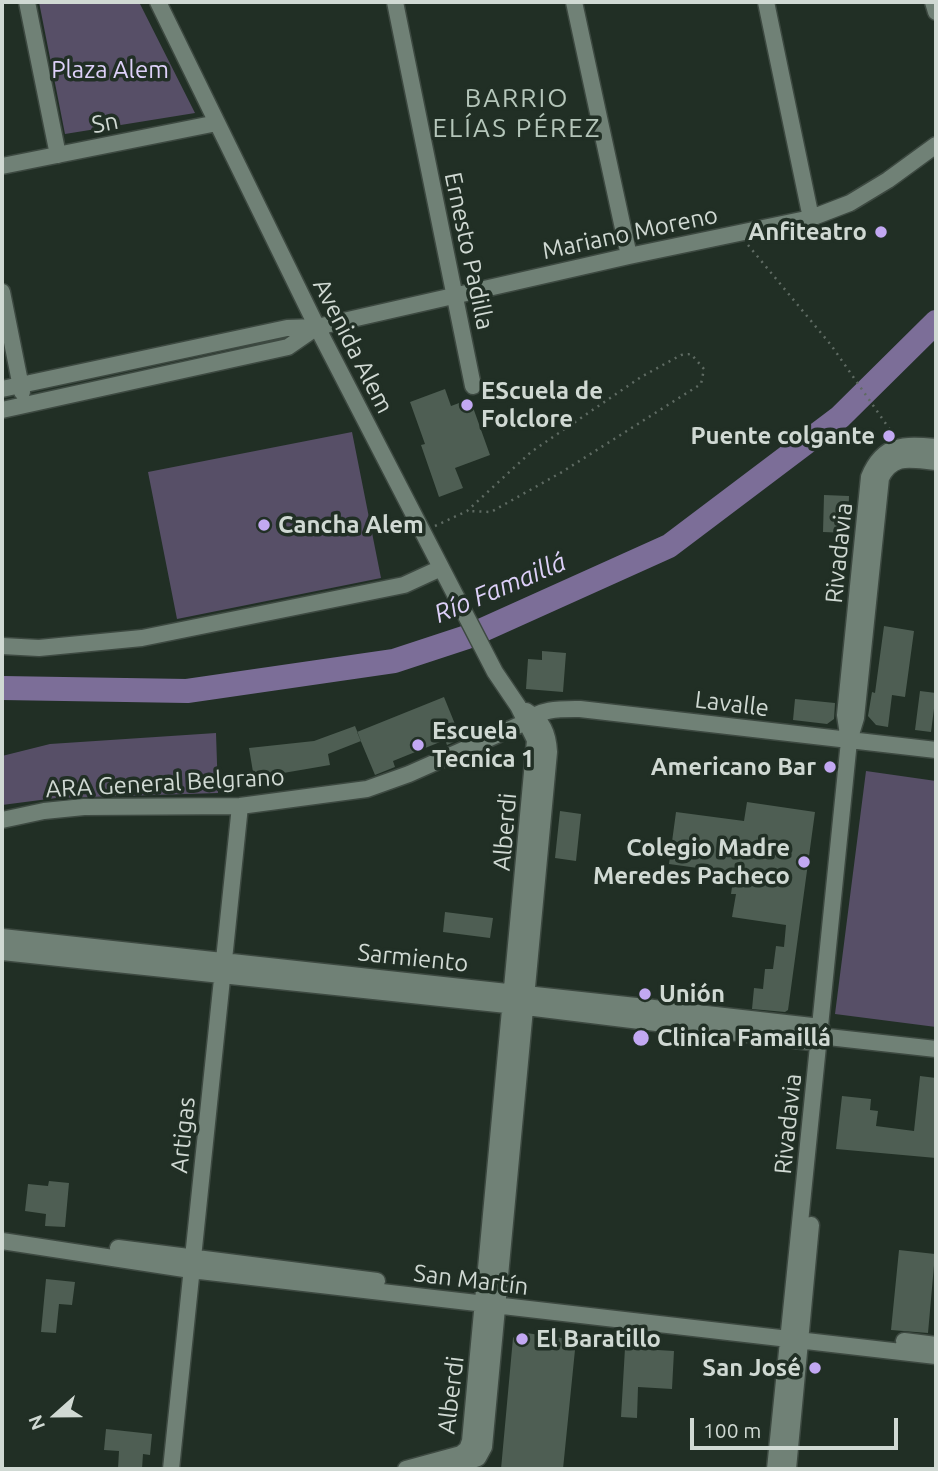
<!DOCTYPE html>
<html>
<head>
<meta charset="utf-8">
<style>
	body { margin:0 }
	#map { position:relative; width:938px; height:1471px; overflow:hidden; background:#212f25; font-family:Ubuntu,sans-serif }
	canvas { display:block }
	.frame { position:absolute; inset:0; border:4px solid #d0d9d3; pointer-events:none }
	.north { position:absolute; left:21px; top:1380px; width:70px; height:70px; -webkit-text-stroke:5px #212f25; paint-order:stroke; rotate:249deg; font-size:19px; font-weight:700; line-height:28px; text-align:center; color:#d0d9d3 }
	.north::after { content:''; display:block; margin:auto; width:24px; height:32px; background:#d0d9d3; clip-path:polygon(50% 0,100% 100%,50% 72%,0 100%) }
	.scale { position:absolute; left:690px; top:1418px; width:208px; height:32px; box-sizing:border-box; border:4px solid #d0d9d3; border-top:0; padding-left:9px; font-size:21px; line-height:24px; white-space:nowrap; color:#d0d9d3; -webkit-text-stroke:5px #212f25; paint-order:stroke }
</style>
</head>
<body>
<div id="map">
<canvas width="938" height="1471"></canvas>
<div class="frame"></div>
<div class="north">N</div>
<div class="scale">100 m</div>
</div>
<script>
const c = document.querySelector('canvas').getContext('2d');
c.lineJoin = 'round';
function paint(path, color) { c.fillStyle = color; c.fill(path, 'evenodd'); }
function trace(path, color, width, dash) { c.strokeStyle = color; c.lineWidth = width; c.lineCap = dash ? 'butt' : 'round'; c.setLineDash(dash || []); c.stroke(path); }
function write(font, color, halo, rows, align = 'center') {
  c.font = font + ' Ubuntu,sans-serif'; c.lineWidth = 7; c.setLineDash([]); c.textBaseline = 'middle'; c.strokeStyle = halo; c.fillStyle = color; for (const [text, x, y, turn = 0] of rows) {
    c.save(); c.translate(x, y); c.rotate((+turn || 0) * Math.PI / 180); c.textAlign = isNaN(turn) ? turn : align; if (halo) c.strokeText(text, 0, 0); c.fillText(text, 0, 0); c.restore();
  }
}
paint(new Path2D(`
	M39,2h100l56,111 -130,21z
	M352,432l29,146 -204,41 -29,-147z
	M216,733l2,60 -162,5 -54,7v-49l48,-12z
	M866,771l70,10v246l-101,-13z`), '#574f67');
trace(new Path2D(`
	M2,688l185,3 207,-30 73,-24 202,-91 171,-129 96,-95`), '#7c6e98', 24);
paint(new Path2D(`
	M445,389l6,17 19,-7 20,56 -35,13 8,20 -24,9 -18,-52 4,-1 -15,-42z
	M824,495l25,1 -1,37 -25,-1z
	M884,626l30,5 -9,66 -13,-2 -4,32 -12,-2 -8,-9 4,-24 3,1z
	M542,651l24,2 -3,39 -37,-3 2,-30 14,1z
	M920,691l16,2 -5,39 -16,-2z
	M444,697l17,42 -14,6 -2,-5 -52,21 2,6 -20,8 -18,-43z
	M795,699l40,4 -1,16 -7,5 -34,-4z
	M355,726l6,15 -33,13 2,11 -76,13 -5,-30 65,-7z
	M747,802l68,10 -27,198 -3,2 -33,-3 2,-21 9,1 2,-20h8l3,-23 8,1 2,-22 -54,-8 4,-23h-5l3,-21 -65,-9 7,-52 68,9z
	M560,811l21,3 -5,47 -21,-3z
	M445,912l48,6 -3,20 -47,-6z
	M920,1076l16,2v80l-100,-9 6,-53 29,3 -1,11 8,1 -2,15 38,5z
	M49,1181l20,2 -4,44 -20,-1 1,-12 -21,-3 3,-27 20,2z
	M899,1250l36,4 -7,79 -37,-3z
	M46,1279l29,3 -3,23 -13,-1 -3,29 -15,-1z
	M519,1332l57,8 -13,129h-62l12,-131z
	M625,1348l49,3 -2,38 -34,-2 -1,31 -16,-1z
	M106,1429l46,5 -2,21 -7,-1 -1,15h-24l1,-18 -15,-1z`), '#4e5e53');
const minor = new Path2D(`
	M27,2l31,153
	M158,2l159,325 178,345 23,34 17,34 -65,701 -3,8 -6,5 -55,15
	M395,2l78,384
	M574,2l55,254
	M766,2l45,216
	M933,2l3,10
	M2,166l215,-43
	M2,292l20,100
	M2,389l285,-61 30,-1 312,-71 182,-38 39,-15 38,-23 48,-35
	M2,410l286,-63 29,-20
	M936,447c-32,-3 -53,-4 -67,30l-24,238 4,26 7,-23 25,-240c12,-25 31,-18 55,-16
	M2,646l37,2 103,-10 262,-53 37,-17
	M2,820l42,-9 40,-4 156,-1 127,-17 42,-15 117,-52c14,-14 35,-13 54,-13l356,41
	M2,937c272,31 546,58 819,90
	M2,952l524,55 293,36
	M819,1036l117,13
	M2,1241l189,29 745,86
	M118,1248l259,33
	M904,1341l32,4
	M171,1469l69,-663
	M448,1469l30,-11 6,-11 65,-695c-1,-19 -6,-31 -23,-41
	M775,1469l74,-728
	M788,1469l23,-244`);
trace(minor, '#3d4941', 19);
trace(new Path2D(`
	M748,245l83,100 62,89
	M435,526l32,-15 64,-59 110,-75 40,-22 10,-1 13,15 -3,15 -139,88 -71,40 -24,-1`), '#5f6b63', 2.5, [2, 5]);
trace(minor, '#708176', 16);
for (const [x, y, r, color] of [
	[881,232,7,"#c2a8f2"],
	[467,405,7,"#c2a8f2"],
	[889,436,7,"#c2a8f2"],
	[264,525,7,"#c2a8f2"],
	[418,745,7,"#c2a8f2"],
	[830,767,7,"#c2a8f2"],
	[804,862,7,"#c2a8f2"],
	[645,994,7,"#c2a8f2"],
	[641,1038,9,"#c2a8f2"],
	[522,1339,7,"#c2a8f2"],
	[815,1368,7,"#c2a8f2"]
]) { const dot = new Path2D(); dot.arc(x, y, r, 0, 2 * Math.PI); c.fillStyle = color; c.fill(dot); trace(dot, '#212f25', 2.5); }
write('24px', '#ded1fa', '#212f25', [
	["Plaza Alem",110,70]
]);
write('24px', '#d0d9d3', '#212f25', [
	["Sn",105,123,-11],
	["Mariano Moreno",630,233,-12],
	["Ernesto Padilla",469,251,78],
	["Avenida Alem",353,346,63],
	["Rivadavia",839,553,-84],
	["Lavalle",732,704,7],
	["ARA General Belgrano",165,783,-3],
	["Alberdi",505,832,-85],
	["Sarmiento",413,958,6],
	["Rivadavia",788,1124,-84],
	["Artigas",183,1135,-84],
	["San Martín",471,1280,7],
	["Alberdi",451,1395,-83]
]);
write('bold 24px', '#d0d9d3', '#212f25', [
	["Anfiteatro",867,232,"right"],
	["EScuela de",481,391],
	["Folclore",481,419],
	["Puente colgante",875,436,"right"],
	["Cancha Alem",278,525],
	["Escuela",432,731],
	["Tecnica 1",432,759],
	["Americano Bar",816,767,"right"],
	["Colegio Madre",790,848,"right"],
	["Meredes Pacheco",790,876,"right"],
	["Unión",659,994],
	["Clinica Famaillá",657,1038],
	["El Baratillo",536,1339],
	["San José",801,1368,"right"]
], 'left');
c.letterSpacing = '2px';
write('26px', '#b5c6ba', '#212f25', [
	["BARRIO",517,98],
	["ELÍAS PÉREZ",517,128]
]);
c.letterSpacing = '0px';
write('italic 26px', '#ddd0f8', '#212f25', [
	["Río Famaillá",500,588,-23]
]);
</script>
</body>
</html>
